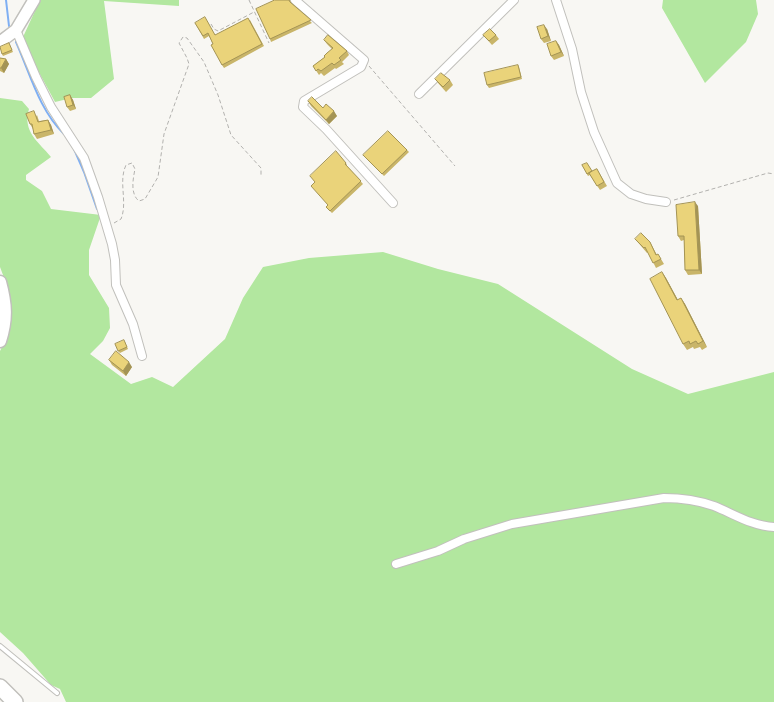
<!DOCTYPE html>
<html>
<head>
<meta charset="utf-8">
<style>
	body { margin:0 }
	canvas { display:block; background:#f8f7f3 }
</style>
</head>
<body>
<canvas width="774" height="702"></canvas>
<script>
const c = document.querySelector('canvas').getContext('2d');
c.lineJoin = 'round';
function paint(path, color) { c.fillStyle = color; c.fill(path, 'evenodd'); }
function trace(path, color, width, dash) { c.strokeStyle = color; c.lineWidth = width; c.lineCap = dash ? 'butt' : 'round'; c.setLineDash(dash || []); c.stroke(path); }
paint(new Path2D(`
	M40,0h139v6l-75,-5 10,78 -23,19h-19l-17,4 -27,-50 -5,-15z
	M663,0h93l2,14 -12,28 -41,41 -43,-75z
	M0,98l22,3 7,8c-7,23 10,33 22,48l-25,18v5l16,11 9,18 50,6 -12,35v25l20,33 1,20 -7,13 -13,13 41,30 21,-7 21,10 52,-48 18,-41 20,-31 46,-9 74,-6 55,17 60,15 134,85 56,25 86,-22v330h-708l-6,-13 -9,-4 -28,-32 -23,-21v-281l5,-10 1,-58 -6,-16z`), '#b2e79f');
trace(new Path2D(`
	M6,0l3,26
	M16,42c14,31 23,68 48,92
	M74,149l10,23 13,37`), '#7faff3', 2);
const lane = new Path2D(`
	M0,646l57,47`);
const street = new Path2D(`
	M295,0l69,60 -3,7 -57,34 -1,6 23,22 67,74
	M556,0l16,49 9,43 13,40 23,51 14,11 15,5 20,3
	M16,30l20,47 15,30 33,51 14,39 14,47 3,16 1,25 17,39 9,32
	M419,94l95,-94
	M396,564l42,-13 26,-12 48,-15 152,-26c18,0 33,2 50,8 20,8 38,20 60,21`);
const secondary = new Path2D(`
	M0,42l16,-12 18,-30`);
const primary = new Path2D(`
	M0,282c6,22 7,37 0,59`);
const highway = new Path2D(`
	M0,687l15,15`);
trace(lane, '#c1c0bc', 6);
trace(street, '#c1c0bc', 10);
trace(secondary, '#c1c0bc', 14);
trace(primary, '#c1c0bc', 15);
trace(highway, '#c1c0bc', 18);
trace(new Path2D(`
	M249,0l20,43
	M211,24l3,5 4,2 36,-19
	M369,66l86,100
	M674,200l94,-27 6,1
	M114,223l7,-4c7,-17 -3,-37 5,-54l6,-2 3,6c-2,10 -5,25 4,32l6,-2 13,-22 6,-43 25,-70 -2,-6 -8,-15 4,-6 4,1 17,24 14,33 13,40 30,33v7`), '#b2b1ae', 1, [4, 2.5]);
trace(lane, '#fff', 4);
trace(street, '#fff', 8);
trace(secondary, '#fff', 11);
trace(primary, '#fff', 12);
trace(highway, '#fff', 15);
paint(new Path2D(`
	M275,0h15l1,3 21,20 -41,19 -1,-3z
	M250,20l14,26 -40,22 -2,-3 -9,-21 -4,-8 -5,3 -9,-16 21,12z
	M547,29l4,12 -7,2 -3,-4z
	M483,35h13l3,4 -7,6z
	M324,40l23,11 2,4 -7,7 2,2 -8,5 -1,-1 -11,8 -3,-3 -2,2 -6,-9 12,-9 7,-8 -5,-5z
	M556,41l3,4 5,11 -10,4 -3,-4z
	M9,43l4,9 -10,4 -1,-2z
	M0,58l6,1 3,5 -5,9 -4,-2z
	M518,65l1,2 3,12 -33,9 -2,-3z
	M435,79l15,1 3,5 -7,7 -8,-9z
	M70,95l3,5 3,9 -6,2 -3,-4z
	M308,101l15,7 14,8 -8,8 -18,-18z
	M37,115l2,6 9,-1 3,5 3,9 -17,5 -3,-5 -1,-5 -3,-5z
	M407,150l2,2 -25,24 -21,-21z
	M346,163l1,2v1l16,18 -31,29 -6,-6 2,-2 -13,-23z
	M582,165l10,6 5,-2 10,17 -7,4 -10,-15 -2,1z
	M698,206l4,68 -14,1 -3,-5 -1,-30 -3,1 -3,-5z
	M635,239l15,3 7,13 4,4 3,5 -8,4 -8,-16 -1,1z
	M662,272l4,6 12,22 3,-2 4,6 22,43 -5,3 -2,-3 -6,2 -1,-2 -6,3 -4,-6z
	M125,342l3,7 -8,4 -2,-2z
	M109,360l23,7 -6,9 -14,-11z`), '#c9b569');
paint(new Path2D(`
	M544,25l3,4 4,12 -3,-5z
	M556,41l3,4 5,11 -3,-4z
	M6,59l3,5 -5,9 -3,-5z
	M70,95l3,5 3,9 -3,-4z
	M334,111l3,5 -8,8 -3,-4z
	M48,120l3,5 3,9 -3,-4z
	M695,202l3,4 4,68 -3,-4z
	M662,272l4,6 15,28 -4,-6z
	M681,298l4,6 22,43 -4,-6z
	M129,362l3,5 -6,9 -3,-5z`), '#a49455');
const building = new Path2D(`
	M275,0h14l1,2 21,18 -41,19 -14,-30z
	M205,17l10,18 33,-17 14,26 -40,21 -11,-20 2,-1 -5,-11 -5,3 -8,-13z
	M544,25l4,11 -7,3 -4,-12z
	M490,29l6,6 -7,6 -6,-6z
	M328,35l19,16 -8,7 2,2 -7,5 -2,-2 -11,8 -3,-2 -2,2 -3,-5 12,-9 -1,-1 3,-3 6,-5 -9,-8z
	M556,41l5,11 -10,4 -4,-12z
	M9,43l3,7 -10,4 -2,-7z
	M0,58l6,1 -5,9h-1z
	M518,65l3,12 -34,8 -3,-12z
	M441,73l9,7 -7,7 -8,-8z
	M70,95l3,10 -6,2 -3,-10z
	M312,97l11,11 3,-4 8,7 -8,9 -18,-19z
	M34,111l4,11 10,-2 3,10 -17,4 -2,-10h-2l-4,-10z
	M388,131l19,19 -25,24 -19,-19z
	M336,151l10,12 -1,1 16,17 -31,30 -4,-4 2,-2 -17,-19 4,-4 -5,-6z
	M587,163l5,8 -5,3 -5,-9z
	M597,169l7,13 -7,4 -8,-13z
	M695,202l4,68h-14l-1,-34h-6l-2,-31z
	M641,233l9,9 6,13 2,-1 3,5 -8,4 -8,-16 -1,1 -9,-9z
	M662,272l15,28 4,-2 22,43 -5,3 -2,-3 -6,3 -1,-3 -6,3 -33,-65z
	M124,340l3,7 -9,4 -3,-7z
	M116,351l13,11 -6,9 -14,-11z`);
paint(building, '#ead37a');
trace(building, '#a49455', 1);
</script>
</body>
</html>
